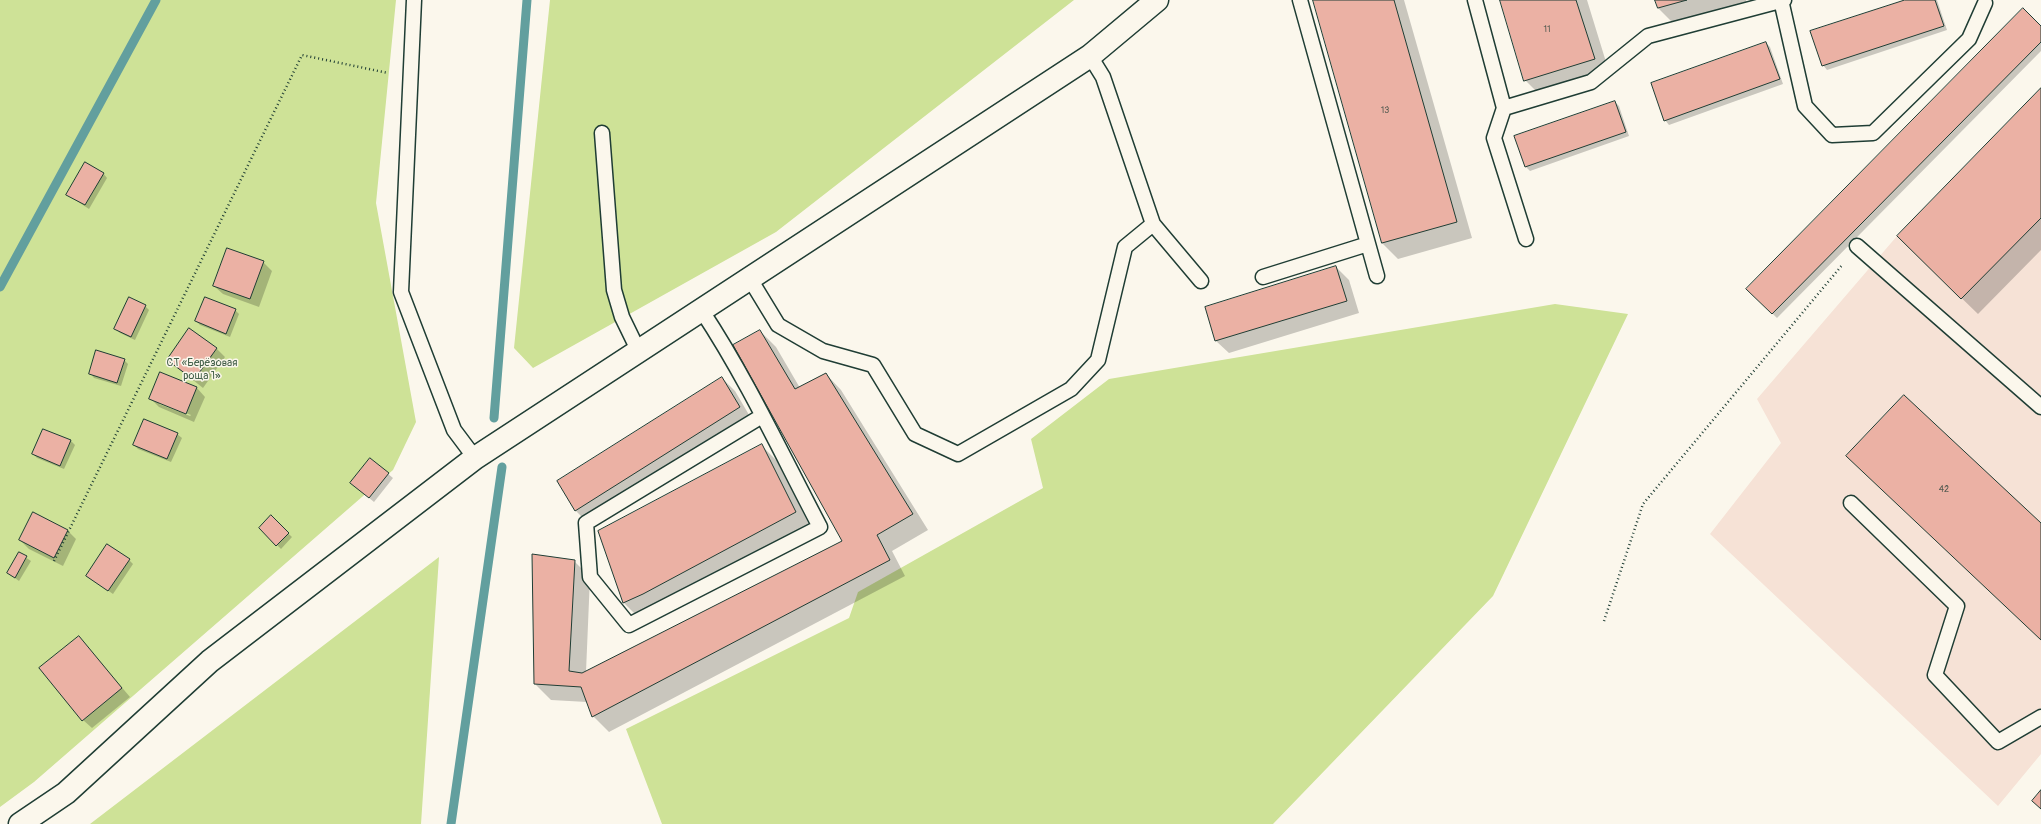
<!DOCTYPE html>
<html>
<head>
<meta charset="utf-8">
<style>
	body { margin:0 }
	canvas { display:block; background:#fbf7ec }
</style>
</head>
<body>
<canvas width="2041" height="824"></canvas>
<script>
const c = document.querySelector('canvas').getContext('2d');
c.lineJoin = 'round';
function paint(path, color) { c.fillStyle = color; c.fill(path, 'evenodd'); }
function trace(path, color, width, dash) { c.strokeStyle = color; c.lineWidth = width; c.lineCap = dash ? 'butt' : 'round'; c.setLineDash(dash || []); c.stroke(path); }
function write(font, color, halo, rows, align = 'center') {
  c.font = font + ' Pangolin,sans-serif'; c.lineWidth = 3; c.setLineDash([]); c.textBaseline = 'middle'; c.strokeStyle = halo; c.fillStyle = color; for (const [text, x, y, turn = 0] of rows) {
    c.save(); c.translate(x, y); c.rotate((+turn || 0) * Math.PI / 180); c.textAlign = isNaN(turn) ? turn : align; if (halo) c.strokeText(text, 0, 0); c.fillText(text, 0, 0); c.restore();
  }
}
paint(new Path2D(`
	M2041,88v666l-43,52 -288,-272 71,-91 -24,-44 140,-163z`), '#f6e2d6');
paint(new Path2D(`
	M0,0h396l-20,203 40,219 -23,48 -359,312 -34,25z
	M550,0h524l-298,232 -243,136 -19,-20z
	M1555,304l73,10 -135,282 -220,228h-611l-36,-95 223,-111 9,-26 185,-104 -12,-49 78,-60z
	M439,557l-18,267h-331z`), '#cee297');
paint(new Path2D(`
	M1314,0h90l68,238 -74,21 -16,-16z
	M1501,0h86l23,75 -69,21 -16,-16z
	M1656,0h90l1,3 -73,21 -16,-16z
	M1908,0h29l10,30 -120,40 -4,-5z
	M2041,27v24l-264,267 -30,-29z
	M1766,43l4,4 13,37 -114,41 -4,-5z
	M2041,89v161l-63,64 -64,-62z
	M1615,102l4,4 10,30 -99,35 -4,-4z
	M103,173l4,5 -18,31 -21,-14z
	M263,262l9,9 -13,36 -36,-13 -9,-8z
	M1336,267l13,13 10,33 -130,40 -13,-12 -10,-33z
	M145,306l4,4 -14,30 -15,-7 -4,-4z
	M235,310l4,4 -9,23 -30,-12 -4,-4z
	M760,331l16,16 24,41 26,-14 15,16 87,140 -36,21 13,25 -296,156 -16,-16 -6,-14 -36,-2 -16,-16 39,-123 16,16 -4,95 258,-131z
	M216,348l9,9 -22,31 -35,-28z
	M124,360l4,4 -7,22 -27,-8 -4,-5z
	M160,373l37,15 8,9 -11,25 -35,-15 -9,-9zM159,402l32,13 -1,1 -31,-12z
	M722,378l13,13 17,29 -164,103 -12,-12 -18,-30z
	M44,430l27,11 4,4 -11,24 -27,-11 -4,-4z
	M177,434l5,4 -11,24 -33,-13 -4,-4z
	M761,445l16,16 34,67 -172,90 -16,-16z
	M370,459l23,19 -19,24 -23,-19z
	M271,517l21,20 -11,12 -21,-21z
	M67,530l9,9 -13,27 -34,-17 -9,-9z
	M19,553l12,8 -12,20 -11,-8z
	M129,560l4,4 -20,30 -26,-18z
	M79,637l51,60 -38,31 -9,-8z`), '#0003');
trace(new Path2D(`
	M0,287l156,-287
	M494,418l33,-418
	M451,824l51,-357`), '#629f9e', 9);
const building = new Path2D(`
	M1313,0h81l63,222 -75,21z
	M1500,0h76l19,59 -71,22z
	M1655,0h32l-29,8z
	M1905,0h30l9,26 -122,40 -12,-35z
	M2023,8l18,18v16l-269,272 -26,-25z
	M1766,42l14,37 -116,42 -13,-38z
	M2041,88v130l-80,81 -64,-63z
	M1615,101l11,31 -101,35 -11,-31z
	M85,162l19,11 -19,32 -19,-10z
	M227,248l37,13 -14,38 -37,-13z
	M1336,266l11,35 -132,40 -10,-34z
	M129,297l17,8 -15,32 -17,-8z
	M205,297l31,12 -10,25 -31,-13z
	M189,328l28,20 -23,32 -27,-20z
	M760,330l35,59 31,-16 87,141 -36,21 13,25 -298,157 -11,-30 -47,-3 -2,-130 43,6 -6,111 13,2 260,-132 -109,-196z
	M96,350l29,9 -8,24 -28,-9z
	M160,372l37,15 -11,27 -37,-15z
	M722,377l18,30 -165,104 -18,-30z
	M1904,395l137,128v117l-195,-184z
	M144,419l34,14 -11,26 -34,-14z
	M43,429l28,11 -11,26 -28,-12z
	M762,444l34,68 -153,82 -20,9 -25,-72z
	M370,458l19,15 -20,25 -19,-15z
	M33,512l35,18 -14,28 -35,-18z
	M271,515l18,18 -13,13 -17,-18z
	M107,544l23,15 -22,32 -22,-15z
	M19,552l8,4 -12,22 -8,-5z
	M79,636l43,52 -40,33 -43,-53z
	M2041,790v19l-9,-8z`);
paint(building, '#ebb1a4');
trace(building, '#1f3d34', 1);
const service = new Path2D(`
	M414,0l-13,292 53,138 21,28
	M1300,0l77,276
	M1475,0l29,108 -10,30 32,101
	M1781,0l24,106 27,29 41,-2 96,-94 16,-36
	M1090,56l13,21 50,147 48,57
	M1504,108l87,-26 57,-46 136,-36
	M602,133l12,157 8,27 17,35
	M1857,246l184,161
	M1263,277l105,-33
	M750,279l28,46 45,26 50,14 42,69 43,20 113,-65 27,-29 27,-113 28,-23
	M702,311c45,68 80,144 118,216l-191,98 -39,-48 -4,-54 176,-107
	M1851,503l106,103 -22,69 63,67 43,-25`);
const minor = new Path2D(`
	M20,824l46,-31 144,-132 265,-203 615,-402 67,-56`);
trace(service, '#1f3d34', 17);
trace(minor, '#1f3d34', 25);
trace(new Path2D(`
	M54,561l248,-506 86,18
	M1604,621l39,-117 200,-240`), '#1f3d34', 2.5, [1, 3]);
trace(service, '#fbf7ec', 14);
trace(minor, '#fbf7ec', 22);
write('9px', '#525a50', null, [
	["11",1547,30],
	["13",1385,111],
	["42",1944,490]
]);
write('11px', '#425e48', '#fbf7ec', [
	["СТ «Берёзовая",202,363],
	["роща 1»",202,376]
]);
</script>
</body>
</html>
